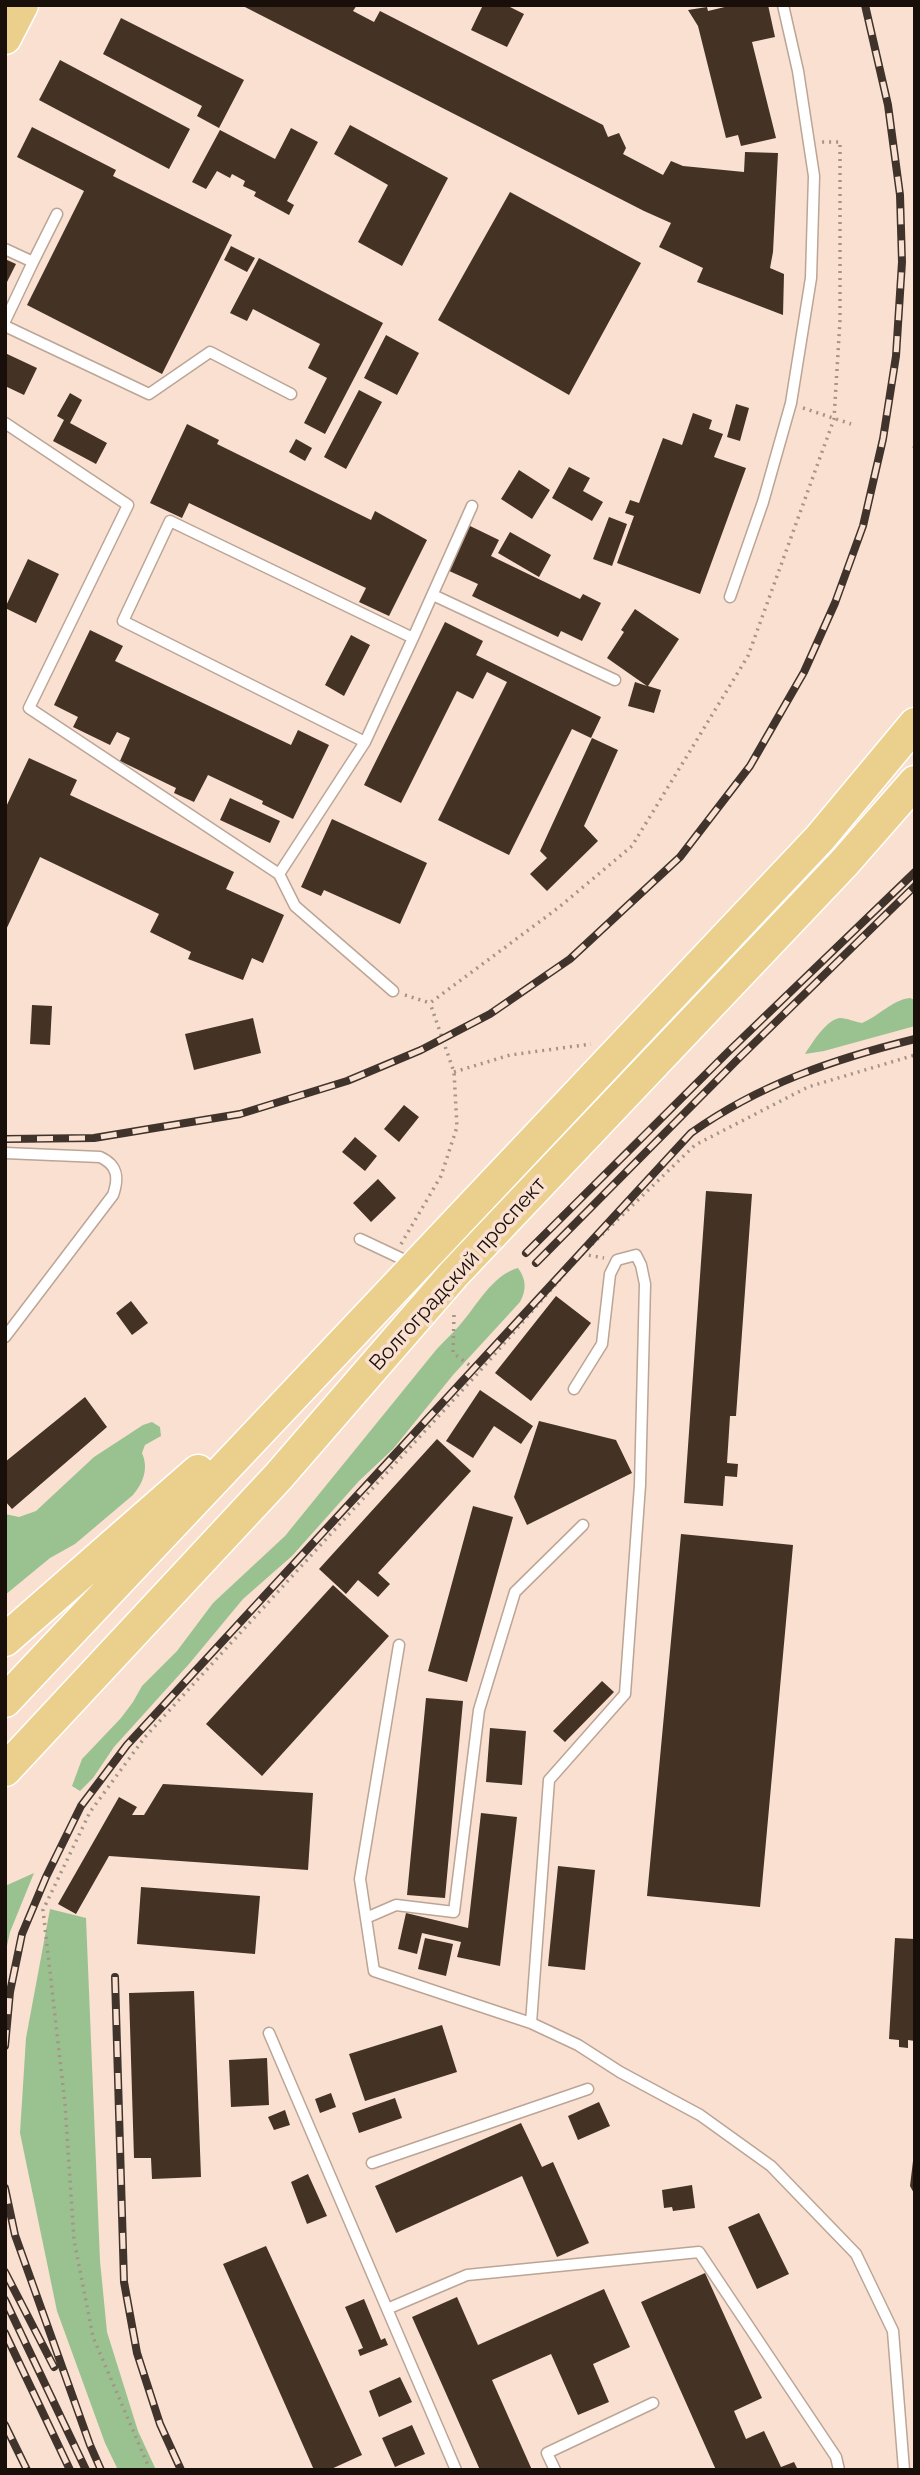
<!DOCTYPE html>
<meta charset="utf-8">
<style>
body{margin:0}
#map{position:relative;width:920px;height:2475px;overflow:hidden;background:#f9e0d0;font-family:Raleway,sans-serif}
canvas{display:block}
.frame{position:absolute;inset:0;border:7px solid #180f0a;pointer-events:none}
</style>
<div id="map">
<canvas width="920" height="2475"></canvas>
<div class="frame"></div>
</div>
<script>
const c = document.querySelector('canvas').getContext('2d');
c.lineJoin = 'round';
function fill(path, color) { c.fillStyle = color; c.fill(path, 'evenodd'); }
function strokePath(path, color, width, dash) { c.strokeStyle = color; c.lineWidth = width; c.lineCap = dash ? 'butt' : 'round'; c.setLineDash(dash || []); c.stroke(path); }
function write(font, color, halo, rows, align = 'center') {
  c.font = font + ' Raleway,sans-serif'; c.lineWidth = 7; c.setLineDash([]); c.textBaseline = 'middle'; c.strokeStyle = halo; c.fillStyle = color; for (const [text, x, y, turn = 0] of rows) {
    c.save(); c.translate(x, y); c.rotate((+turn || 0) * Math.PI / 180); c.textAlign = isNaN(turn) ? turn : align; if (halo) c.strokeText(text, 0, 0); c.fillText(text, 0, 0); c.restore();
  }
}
fill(new Path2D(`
 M910,998l5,2v26l-91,25 -19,3c7,-11 22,-35 35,-36 7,0 15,4 22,5 17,-7 30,-23 48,-25z
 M518,1268c8,11 9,21 2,34l-67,73 -60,74 -34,32 -67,75 -49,43 -54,65 -75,83 -21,31 -13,13 -8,-5 10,-27 39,-41 12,-16 9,-16 35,-35 36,-48 72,-67 151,-186c7,-8 16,-16 23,-24 17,-19 33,-51 59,-58z
 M152,1422l8,5 1,9 -16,9 -3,8c7,16 1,30 -9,42l-58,49 -25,14 -45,37v-81l14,3 17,-6 58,-54 49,-32z
 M34,1873l-24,59 -5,23v-69z
 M50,1909l36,9 14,343 7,71 31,99 18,39h-38l-13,-27 -48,-132 -37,-178 6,-95z`), '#9ac290');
fill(new Path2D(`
 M241,5h116l-4,6 21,11 6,-11 223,114 5,12 11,-4 7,15 -3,6 40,21 8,-14 12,5 61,6 1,-20 33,1 -5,99 -3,16 14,6 -1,41 -86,-33 6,-14 -44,-21 12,-24 -27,-12z
 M483,5h23l18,9 -17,33 -36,-17z
 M733,5h35l7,32 -23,5 24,96 -35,8 -3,-11 -12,3 -28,-112 -10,-16 19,-3 1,4z
 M121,18l123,62 -25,48 -22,-12 5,-10 -99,-52z
 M60,60l130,69 -21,40 -130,-69z
 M350,125l98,53 -46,88 -44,-24 30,-57 -54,-31z
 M32,127l84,43 -3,6 119,59 -70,139 -135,-69 57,-114 -67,-34z
 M291,128l27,14 -31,59 7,4 -5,10 -35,-19 2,-4 -13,-6 2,-5 -13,-7 -2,4 -13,-7 -11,18 -14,-7 28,-52 55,29z
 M510,192l131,71 -72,132 -131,-75z
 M231,246l24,12 -8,14 -23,-12z
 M259,258l124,65 -58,111 -21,-11 23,-45 -19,-10 12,-24 -67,-35 -6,12 -17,-8z
 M5,259l11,5 -11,22z
 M386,335l33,18 -22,42 -33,-17z
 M5,353l32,15 -13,27 -19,-9z
 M359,390l23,12 -36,67 -22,-12z
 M70,393l12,7 -12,23 37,20 -11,21 -43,-23 11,-21 -7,-4z
 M736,404l13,4 -9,33 -13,-4z
 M693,413l19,7 -3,9 14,5 -9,23 32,11 -46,126 -83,-31 17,-47 -9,-3 5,-13 9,3 24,-65 19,7z
 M187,424l32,16 -2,4 154,76 4,-9 52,29 -38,76 -30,-14 7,-14 -177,-85 -7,15 -32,-15z
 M296,439l16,9 -7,13 -16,-9z
 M569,467l21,11 -7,13 20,11 -11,19 -40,-23z
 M519,470l31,20 -18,29 -31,-20z
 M609,517l18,7 -15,42 -19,-7z
 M468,525l31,15 -8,16 89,43 3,-5 18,9 -19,38 -21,-10 -3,6 -86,-41 6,-12 -31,-14z
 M510,532l41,23 -12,22 -41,-24z
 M28,559l31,15 -23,49 -31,-15z
 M635,609l44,30 -31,47 13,4 -7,23 -26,-7 7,-24 12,4 -40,-28 17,-26 -3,-2z
 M445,622l38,19 -7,14 125,62 -10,21 -19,-9 -63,126 -71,-35 69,-138 -20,-10 -14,27 -16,-8 -56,112 -37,-18z
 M90,630l33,16 -8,15 176,84 7,-15 31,15 -36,74 -31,-15 1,-3 -55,-26 -14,27 -20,-9 2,-5 -56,-27 10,-23 -13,-6 -7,13 -37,-18 5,-10 -24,-12z
 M351,635l19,10 -26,51 -19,-11z
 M592,738l26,12 -34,76 14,15 -51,50 -17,-17 17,-16 -7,-7z
 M29,758l48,22 -7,15 164,77 -8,17 58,26 -21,48 -11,-5 -9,22 -55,-21 3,-7 -41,-20 9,-18 -119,-57 -35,75v-123z
 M230,798l50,23 -10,22 -50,-23z
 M332,819l95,44 -27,61 -76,-34 -3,6 -20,-9z
 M32,1005l20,1 -2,39 -20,-1z
 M253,1018l8,35 -67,17 -9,-36z
 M404,1105l15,12 -20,25 -15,-13z
 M355,1137l22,19 -12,15 -23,-19z
 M378,1179l18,19 -25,24 -18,-19z
 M706,1191l46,3 -16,222h-6l-3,47 11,1 -1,13 -12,-1 -2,30 -39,-3z
 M556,1296l35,27 -60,78 -36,-28z
 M131,1301l17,22 -16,12 -16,-22z
 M480,1390l53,36 -12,18 -27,-18 -21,32 -27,-17z
 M85,1397l22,30 -95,82 -7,-8v-39z
 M539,1421l77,19 16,33 -105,52 -13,-28z
 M437,1439l34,32 -93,102 12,11 -12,13 -20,-17 -12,14 -27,-25z
 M473,1506l40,11 -46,165 -39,-11z
 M681,1534l112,11 -33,362 -113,-11z
 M333,1585l56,51 -127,140 -56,-52z
 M602,1681l12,11 -49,50 -12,-11z
 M426,1698l37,3 -18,197 -38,-3z
 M490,1728l36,3 -4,54 -36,-3z
 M163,1784l150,9 -5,77 -199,-14 -33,58 -18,-10 61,-107 18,10 -5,8h12z
 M481,1813l36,4 -17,149 -43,-9 4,-15 -39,-9 -5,21 -19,-5 8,-36 62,15z
 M558,1866l37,4 -10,100 -37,-4z
 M141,1887l119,9 -5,58 -118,-10z
 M425,1938l28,6 -7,32 -28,-7z
 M895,1938l20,1v102l-7,-1v8l-9,-1v-7l-10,-1z
 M194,1991l7,186 -49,2 -1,-21h-17l-5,-165z
 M442,2025l15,47 -92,29 -16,-47z
 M267,2058l2,47 -38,2 -2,-47z
 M331,2093l5,14 -16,6 -5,-14z
 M395,2098l7,20 -43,15 -7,-20z
 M599,2102l11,24 -32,14 -10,-24z
 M285,2110l5,15 -16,5 -6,-13z
 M521,2123l21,44 11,-5 36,81 -32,14 -35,-81 -126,57 -21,-47z
 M913,2161h2v34l-5,-9z
 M308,2174l19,42 -20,8 -16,-42z
 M692,2185l3,23 -22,3 -1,-4 -8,1 -2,-18z
 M759,2213l30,61 -32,15 -29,-62z
 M266,2246l96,209 -33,15h-15l-91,-206z
 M705,2273l57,125 -28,13 12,28 18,-8 17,36 13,-5 4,8h-82l-75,-168z
 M604,2289l26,58 -37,17 16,38 -31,13 -27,-61 -59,26 40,90h-52l-68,-153 45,-20 21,48z
 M364,2299l17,41 4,-2 3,7 -28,11 -2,-6 5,-2 -18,-41z
 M400,2377l12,25 -33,15 -10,-26z
 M412,2425l13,29 -30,13 -13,-29z`), '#443225');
const service = new Path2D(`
 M5,249l28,13 -28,59
 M33,262l24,-48
 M5,326l144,68 61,-42 81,42
 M5,423l123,82 -99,203 250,166 16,32 98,85
 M170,521l243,117 -48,104 -242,-121z
 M433,595l182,85
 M730,597l33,-95 28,-99 20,-125 3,-102 -16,-105 -15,-66
 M413,638l59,-132
 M279,874l86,-132
 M5,1153l95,4c18,8 19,21 13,38l-108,142
 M360,1239l53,25
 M399,1645l-39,234 14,92 157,52 47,22 42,27 80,43 71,51 85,88 37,77 11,139
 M366,1918l30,-13 58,7 25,-202 36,-118 68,-67
 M531,2023l18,-243 76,-86 15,-209 5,-201 -4,-19 -5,-10 -19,5 -7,14 -8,70 -28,45
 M269,2033l187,437
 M372,2163l216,-74
 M387,2309l80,-34 232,-23 137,205 3,13
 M555,2470l-8,-17 106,-50`);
const primary = new Path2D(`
 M5,38l17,-33
 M5,1640l193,-169
 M5,1701l815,-863 95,-114
 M5,1770l273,-293 176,-203 390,-411 71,-81`);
strokePath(service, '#bca596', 13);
strokePath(primary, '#fff', 35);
strokePath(new Path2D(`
 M803,408l48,16
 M913,446l2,1
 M405,995l25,8 128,-95 74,-62 116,-190 86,-237 6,-99v-178h-18
 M454,1072l56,-17 81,-11
 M401,1244l40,-68 16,-49 -3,-55 -24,-69
 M582,1254l22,4
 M454,1315l-1,38 26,19
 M150,2470l-57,-133 -19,-97 -9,-136 -22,-194 47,-98 55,-75 334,-365 103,-118 113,-109 113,-58 107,-32`), '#a69387', 3.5, [2, 5]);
strokePath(service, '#fff', 10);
strokePath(primary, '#ebcf8c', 32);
const rail = new Path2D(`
 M5,1139l89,-1 146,-24 107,-33 74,-31 69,-36 80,-55 110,-102 70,-91 54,-94 31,-69 28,-77 20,-87 13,-83 6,-94 -2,-67 -12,-90 -23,-100
 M526,1253l203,-202 186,-179
 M536,1263l202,-204 177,-173
 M115,1977l9,305 13,71 23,71 21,46
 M5,2046l5,-54 12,-58 24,-57 35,-71 46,-61 564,-612c69,-49 143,-74 224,-94
 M5,2188l10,47 75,210 11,25
 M5,2272l49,95
 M5,2300l81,170
 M5,2333l65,137
 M5,2425l22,45`);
strokePath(rail, '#3f332c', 8);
strokePath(rail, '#f9e0d0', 5, [16]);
write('21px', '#180f0a', '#f9e0d0', [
 ["Волгоградский проспект",458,1274,-48]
]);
</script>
